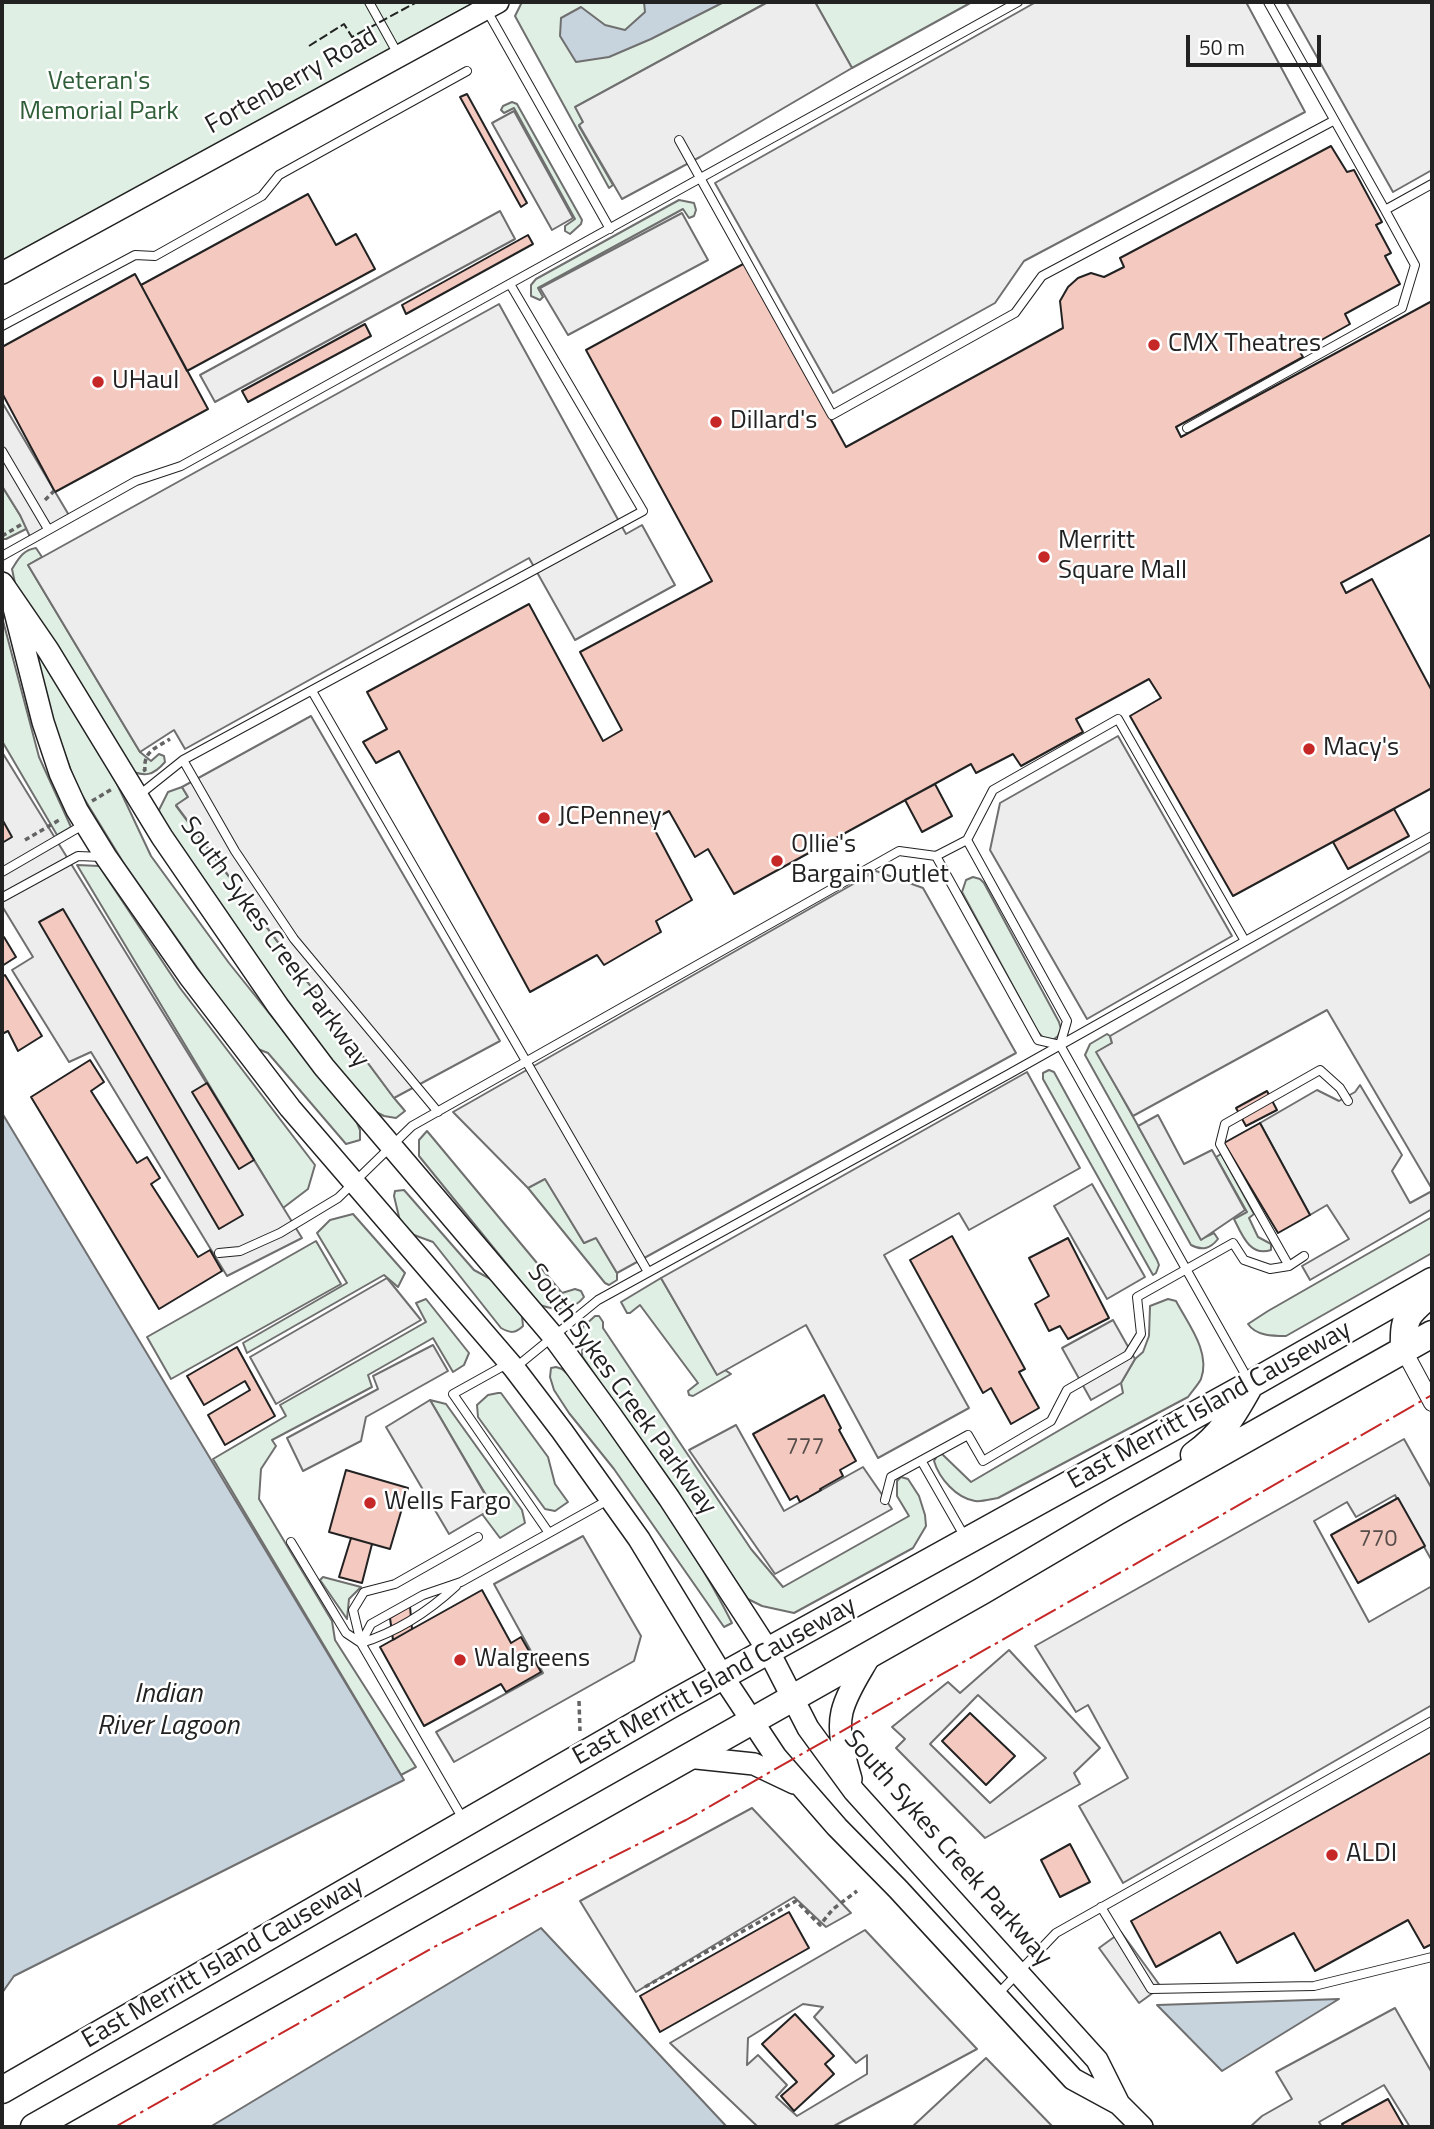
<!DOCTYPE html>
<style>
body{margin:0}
#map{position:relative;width:1434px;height:2129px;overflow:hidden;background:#fff;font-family:"Titillium Web",sans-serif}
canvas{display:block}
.frame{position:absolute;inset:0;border:4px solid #222;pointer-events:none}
.scale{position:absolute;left:1186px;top:35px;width:135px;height:32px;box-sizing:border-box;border:4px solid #222;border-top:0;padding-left:9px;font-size:21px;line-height:24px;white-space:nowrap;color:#222;-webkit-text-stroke:5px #fff;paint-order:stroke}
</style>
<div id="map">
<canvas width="1434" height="2129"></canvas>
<div class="frame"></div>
<div class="scale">50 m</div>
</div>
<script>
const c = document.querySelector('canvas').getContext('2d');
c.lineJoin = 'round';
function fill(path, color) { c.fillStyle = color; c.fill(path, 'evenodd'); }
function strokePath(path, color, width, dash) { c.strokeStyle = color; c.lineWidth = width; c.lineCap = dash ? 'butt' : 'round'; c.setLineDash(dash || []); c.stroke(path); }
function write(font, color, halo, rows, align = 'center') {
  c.font = font + ' "Titillium Web",sans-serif'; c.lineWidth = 5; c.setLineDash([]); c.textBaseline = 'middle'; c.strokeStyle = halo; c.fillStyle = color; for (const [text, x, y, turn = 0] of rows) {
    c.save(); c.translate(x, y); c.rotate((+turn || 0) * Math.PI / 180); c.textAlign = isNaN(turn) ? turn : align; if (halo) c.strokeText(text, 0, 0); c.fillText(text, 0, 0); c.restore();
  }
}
const green = new Path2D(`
 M2,2h474l-474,261z
 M522,2h246l-192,105 7,15 -4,4 34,59 -4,3 -94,-172z
 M815,2h157l-120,66z
 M512,102l5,2 65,116 -1,4 -11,10 -5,-3v-5l10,-7 -61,-111 -10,5 -3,-3 2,-4z
 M679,200l15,3 2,7 -2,6 -5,2 -6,-9 -145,79 5,9 -3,3 -9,-4v-11l5,-6z
 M2,486l26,42 -22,11h-4z
 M36,548l6,9 -14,8 112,187 11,9 8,-7 5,2 1,6c-12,14 -20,15 -37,8l-112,-182 -4,-19c7,-11 11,-19 24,-21z
 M2,617l37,140 32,70 -14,8 -55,-94z
 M34,643l75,124 42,89 78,107 128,160 3,7v10l-14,4 -78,-91 -15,-6 -130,-185 -46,-75 -26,-71z
 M182,787l6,10 -12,9 218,292 11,13 -9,7 -12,-2 -8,-4 -52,-59 -35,-45 -128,-190 -2,-8 9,-18z
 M77,865l22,1 81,122 135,177 -7,24 -25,19z
 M973,877l7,2 4,4 75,139 2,7 -3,7 -5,4h-8l-7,-8 -76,-140 4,-12z
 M1107,1034l3,2 2,7 -15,9 104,187 13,-6 4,6c-8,10 -16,12 -27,6l-106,-190 5,-11z
 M1049,1070l5,2 103,188 2,5 -3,8 -3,2 -110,-196v-6z
 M427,1131l135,162 13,-4 6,2 3,6c-12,15 -27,14 -44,8l-121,-149v-16z
 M1221,1154l33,60 -5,4 9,19 13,7v6c-21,7 -29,-15 -37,-31l13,-7 -31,-55z
 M545,1178l39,65 12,-6 21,36v7l-8,5 -4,-2 -77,-95z
 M404,1190l70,80 22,12 26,34 1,10c-8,8 -13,7 -22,2l-68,-86 -19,-7 -14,-14 -6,-25 1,-5z
 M353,1214l52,59 -7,14 -14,-12 -137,78 -4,-10 104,-60 -30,-50 13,-13z
 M1432,1217v36l-146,83c-13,0 -30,0 -38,-12l20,-13z
 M316,1241l25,43 -170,95 -24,-42z
 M661,1278l56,96 8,-4 6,4 -38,22 -4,-1 -1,-4 10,-8 -58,-78 -10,8h-3l-6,-11z
 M426,1299l43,54 -5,12 -11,7 -20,-34 -65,37 4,12 -100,53 4,6 -15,23 -2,30 73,122 3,19 81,127 -15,8 -188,-316 73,-43 -6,-11 146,-83 -10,-19z
 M1168,1299l8,2c12,23 35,51 25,78 -3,6 -9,12 -13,18l-190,101c-7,1 -16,4 -23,3 -19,-3 -36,-23 -41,-40l3,-5 5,-2 29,28 152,-89 -2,-10 14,-24 8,-7 6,-16 1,-30z
 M595,1316h4l4,6v6l148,221 32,38 126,-71 -12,-20v-15l4,-4 7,2 11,17 6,19 1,11 -13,22 -119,65 -32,-7 -14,-7 -166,-243 1,-29z
 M556,1367l6,2 11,10c56,79 115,157 159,244l-8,4 -110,-158 -45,-56 -15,-23 -4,-13 1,-9z
 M498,1393h3l47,64 7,27 13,18 -13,9 -10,-2 -67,-92 -1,-12 11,-10z
 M430,1400l16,4 76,106 3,13 -25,15 -18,-24 11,-7z
 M323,1577l38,10 -12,12 -2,20 -27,-39z`);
fill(green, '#e0efe3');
strokePath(green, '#6f6f6f', 2);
const parking = new Path2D(`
 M768,2h47l37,66 -152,89 -78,42 -43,-74 4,-3 -8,-15z
 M1036,2h210l59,110 -281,149 -29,42 -162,90 -118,-210z
 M1286,2h146v168l-39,22z
 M514,111l59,107 -21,12 -60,-107z
 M500,211l15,28 -300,163 -15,-27z
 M682,213l26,47 -140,75 -28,-47z
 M499,304l127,230 16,-9 33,60 -100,55 -46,-82 -344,191 -11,-19 -34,22 -112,-187z
 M2,402l68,115 -39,22 -11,-24 -18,-29z
 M311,716l189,325 -106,57 -218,-293 12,-8 -6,-10z
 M1118,736l114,200 -145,83 -97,-169 10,-47z
 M2,752l300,486 -75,38 -136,-224 -22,10 -57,-92 21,-13 -31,-51z
 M1432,850v339l-105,-179 -194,106 -37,-64 16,-9 -2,-7z
 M876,871l47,17 93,165 -399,220 -21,-35 -12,5 -39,-64 -17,9 -75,-76z
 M1027,1072l53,96 -111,62 -10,-17 -75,42 85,153 -91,50 -72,-133 -89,50 -56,-97z
 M1360,1085l42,70 -10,16 18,32 22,-12v18l-122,71 -8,-14 47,-27 -22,-34 -17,10 -50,-92 57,-33 22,11 16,-9z
 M1158,1115l26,49 28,-14 33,60 -44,30 -63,-114z
 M1092,1184l53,93 -38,22 -53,-93z
 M387,1278l34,42 -145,84 -26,-47z
 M1113,1320l22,39 -14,24 -30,17 -29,-52z
 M433,1345l15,26 -82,46 -5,24 -58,30 -16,-33 91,-49 -5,-13z
 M430,1400l63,108 -44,26 -63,-107z
 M736,1425l48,86 79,-44 29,42 -117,65 -86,-124z
 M1404,1439l28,50v72l-37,-66 -39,22 -9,-15 -33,19 55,101 63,-36v119l-309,178 -44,-77 49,-28 -40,-73 -12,7 -41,-66z
 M583,1536l58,100 -7,25 -180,101 -18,-30 107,-59 -49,-89z
 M1009,1650l91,98 -26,25 6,11 -95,54 -89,-90 9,-9 -13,-12 56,-45 12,11zM978,1695l68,63 -56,45 -60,-59z
 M752,1808l99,105 -25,14 -32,-30 -158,95 -56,-91z
 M865,1930l112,119 -145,78h-74l-88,-84zM803,2004l20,3 -9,10 42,46 11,-8v19l-70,42 -21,-19 11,-12 -29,-30 -11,10 1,-27z
 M1121,1932l40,55 -22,16 -40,-55z
 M1395,2008l37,65v54h-22l-26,-42 -65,37 3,5h-72l12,-11 30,-17 -16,-27z
 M986,2058l67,69h-141z`);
fill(parking, '#ededed');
strokePath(parking, '#6f6f6f', 2);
const water = new Path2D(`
 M644,2h80l-73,37 -42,18 -33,5 -16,-26 1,-18 20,-11 24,18 20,5 20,-18z
 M2,1113l402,667 -390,196 -12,17z
 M541,1928l186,199h-517z
 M1339,1999l-117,72 -65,-66z`);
fill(water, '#c7d3dd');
strokePath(water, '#6f6f6f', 2);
const building = new Path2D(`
 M467,94l60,109 -6,4 -61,-110z
 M1331,146l16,26 7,-2 28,52 -6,3 15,28 -6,3 15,28 -55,30 5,10 -50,28 3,5 -127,70 5,10 251,-136v233l-91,49 5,10 26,-14 60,112v97l-199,108 -103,-180 31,-18 -12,-19 -73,40 7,13 -62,34 -8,-12 -37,19 -5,-9 -237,130 -26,-45 -13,8 -26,-46 -19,10 42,79 -36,21 5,11 -57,33 -7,-10 -67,37 -131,-241 -23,12 -13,-21 24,-13 -20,-37 162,-88 74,137 19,-11 -42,-78 132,-71 -126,-231 159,-87 101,184 217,-119 -3,-27 8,-14 10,-9 13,-5 13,4 20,-10 -4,-9z
 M308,194l28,51 20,-11 19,35 -188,102 -46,-86z
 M528,235l5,9 -127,70 -4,-9z
 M135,274l73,135 -153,83 -53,-99v-46z
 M365,324l6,12 -123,66 -6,-11z
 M935,784l17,32 -30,16 -17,-32z
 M1394,809l15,27 -61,33 -15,-27z
 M2,819l10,18 -10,6z
 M63,909l180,306 -24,14 -180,-307z
 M2,937h2l12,20 -14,9z
 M5,975l37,61 -24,15 -10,-20 -6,3v-57z
 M90,1060l14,22 -13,9 46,72 10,-6 13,21 -9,6 47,73 12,-7 12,21 -63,38 -128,-212z
 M207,1083l47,77 -15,9 -47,-77z
 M1267,1091l10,19 -31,16 -10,-18z
 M1260,1123l50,92 -32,18 -54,-90z
 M952,1236l73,133 -6,3 20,36 -28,16 -20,-36 -8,5 -73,-133z
 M1068,1238l41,80 -41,21 -8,-13 -11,5 -14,-27 14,-8 -20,-38z
 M237,1347l38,69 -50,29 -17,-30 42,-25 -5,-9 -41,24 -17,-29z
 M824,1395l17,33 -2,2 17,31 -16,9 3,6 -23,13 1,1 -21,12 -3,-6 -7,4 -37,-66z
 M346,1470l62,18 -18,61 -61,-17z
 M1398,1498l27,48 -67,37 -27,-48z
 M351,1538l21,6 -10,39 -23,-6z
 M482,1590l29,53 10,-6 20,35 -35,20 -5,-8 -77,42 -44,-79z
 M410,1606l2,23 -19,11 -3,-22z
 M970,1713l45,43 -29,29 -44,-44z
 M1432,1752v192l-8,4 -16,-28 -93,51 -21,-38 -57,30 -17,-31 -64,35 -25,-46z
 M1070,1844l20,38 -30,15 -19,-37z
 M789,1912l20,36 -149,84 -20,-36z
 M795,2014l39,42 -9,8 9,10 -40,37 -13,-15 16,-14 -35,-38z
 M1388,2099l16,28h-60l-2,-3z`);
fill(building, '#f3c9c0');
strokePath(building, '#222', 2);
const service = new Path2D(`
 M369,2l30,54
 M1268,2l117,208 47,-26
 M486,9l124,220
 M679,140l153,275 183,-102 27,-37 291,-155
 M2,326l133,-71 20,1 107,-60 17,-21 188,-104
 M1187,428l215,-120 13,-43 -30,-55
 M2,451l46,78
 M2,556l134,-75 45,-15 837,-464
 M312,691l336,581
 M183,760l52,91 59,88 144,173
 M138,796l45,-36 460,-249 -133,-227
 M967,840l100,181 -7,24 189,336
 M936,856l102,184 22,5
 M2,872l81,-47
 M3,897l75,-41 24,1
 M219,1253l21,-2 40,-18 58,-35 74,-72 487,-275 37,5 31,-16 26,-50 125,-71 127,222
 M1289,1266l-69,-122 5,-20 95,-54 20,18 8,13
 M507,1364l-54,30 96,139
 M516,1367l82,-67 411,-226 423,-238
 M922,1462l44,77
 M885,1500l6,-23 77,-42 15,26 68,-40 16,-31 61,-35 13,-21 -4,-37 96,-54 11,17 26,9 19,-3 15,-10
 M291,1542l55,91 15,10c36,-11 68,-32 95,-57
 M361,1643l10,-19 52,-29 38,-13 149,-83
 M463,1819l-102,-176 -8,-33 11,-18 31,-8 83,-47
 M1101,1907l50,82 163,-3 118,-29
 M997,1995l59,-62 376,-212`);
const minor = new Path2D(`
 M1404,1351l28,52`);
const tertiary = new Path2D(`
 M2,273l496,-271
 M2,583l46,67 114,187 116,169 46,61 229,269 57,78 59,84 80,123 20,31 39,76 46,63 243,269 22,44
 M12,600l31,122 17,51 17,37 29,47 83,119 101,132 224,260 48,63 77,108 84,138 53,80 61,70 61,62 175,190 46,25 23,23
 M687,1757l67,7 40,19
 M851,1779c-6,-21 -14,-45 -9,-67 5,-21 20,-41 30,-60`);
const primary = new Path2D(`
 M1404,1351c-1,-35 2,-36 28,-58
 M1194,1455c27,-19 40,-41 56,-70
 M2,2090l668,-385 581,-321 181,-103
 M34,2127l948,-536 134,-79 316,-178`);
strokePath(service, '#222', 10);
strokePath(minor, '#222', 18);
strokePath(tertiary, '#222', 24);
strokePath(primary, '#222', 29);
strokePath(new Path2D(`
 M45,500l9,-9
 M2,536l22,-13
 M143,771l2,-1c-2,-19 11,-22 25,-31
 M92,801l20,-12
 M25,840l36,-21
 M579,1701l1,30
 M645,1987l151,-86 24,24 13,-16 24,-18`), '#646464', 3.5, [5, 3.5]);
strokePath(service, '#fff', 8);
strokePath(minor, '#fff', 16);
strokePath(tertiary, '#fff', 21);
strokePath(primary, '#fff', 26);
strokePath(new Path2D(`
 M309,46l35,-22 8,13 65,-35`), '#222', 2, [9, 3.5]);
strokePath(new Path2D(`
 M115,2127l321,-181 250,-126 746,-425`), '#c62828', 2, [24, 5, 3.5, 5]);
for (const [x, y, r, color] of [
 [1154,345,7,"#c62828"],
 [98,382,7,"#c62828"],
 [716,422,7,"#c62828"],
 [1044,557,7,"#c62828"],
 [1309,749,7,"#c62828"],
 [544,818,7,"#c62828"],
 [777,861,7,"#c62828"],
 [370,1503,7,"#c62828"],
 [460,1660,7,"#c62828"],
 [1332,1855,7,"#c62828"]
]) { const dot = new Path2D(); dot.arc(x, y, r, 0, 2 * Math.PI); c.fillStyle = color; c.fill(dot); strokePath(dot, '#fff', 2.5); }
write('23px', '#564c4a', null, [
 ["777",805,1448],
 ["770",1378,1540]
]);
write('26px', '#222', '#fff', [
 ["Fortenberry Road",292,82,-29],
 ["South Sykes Creek Parkway",274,943,54],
 ["South Sykes Creek Parkway",621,1390,54],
 ["East Merritt Island Causeway",1210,1406,-29],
 ["East Merritt Island Causeway",715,1682,-29],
 ["South Sykes Creek Parkway",947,1849,49],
 ["East Merritt Island Causeway",223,1963,-30]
]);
write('26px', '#2f5e38', '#fff', [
 ["Veteran's",99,83],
 ["Memorial Park",99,113]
]);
write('26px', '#222', '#fff', [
 ["CMX Theatres",1168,345],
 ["UHaul",112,382],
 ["Dillard's",730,422],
 ["Merritt",1058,542],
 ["Square Mall",1058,572],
 ["Macy's",1323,749],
 ["JCPenney",558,818],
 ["Ollie's",791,846],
 ["Bargain Outlet",791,876],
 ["Wells Fargo",384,1503],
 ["Walgreens",474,1660],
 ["ALDI",1346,1855]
], 'left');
write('italic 28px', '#222', '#fff', [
 ["Indian",168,1695],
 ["River Lagoon",168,1727]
]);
</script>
